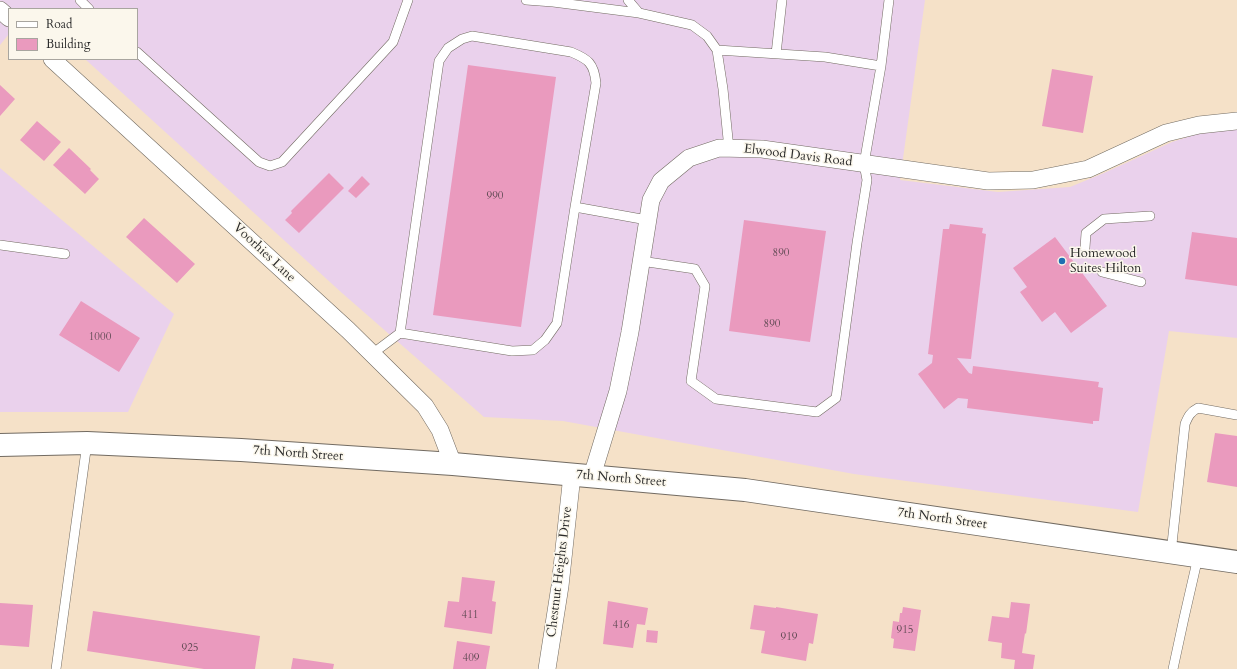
<!DOCTYPE html>
<style>
body{margin:0}
#map{position:relative;width:1237px;height:669px;overflow:hidden;background:#f5e1c8;font-family:Cardo,serif}
canvas{display:block}
.legend{position:absolute;left:8px;top:8px;width:130px;height:52px;box-sizing:border-box;background:#fbf7ec;border:1px solid #a8a59f;margin:0;padding:5px 7px;list-style:none;font-size:12px;color:#2b2b2b}
.legend li{display:flex;align-items:center;gap:8px;height:20px}
.legend b{width:20px;border:1px solid #a8a59f}
</style>
<div id="map">
<canvas width="1237" height="669"></canvas>
<ul class="legend">
<li><b style="height:5px;background:#fff"></b>Road</li>
<li><b style="height:11px;background:#ea9abe"></b>Building</li>
</ul>
</div>
<script>
const c = document.querySelector('canvas').getContext('2d');
c.lineJoin = 'round';
function fill(path, color) { c.fillStyle = color; c.fill(path, 'evenodd'); }
function strokePath(path, color, width, dash) { c.strokeStyle = color; c.lineWidth = width; c.lineCap = dash ? 'butt' : 'round'; c.setLineDash(dash || []); c.stroke(path); }
function write(font, color, halo, rows, align = 'center') {
  c.font = font + ' Cardo,serif'; c.lineWidth = 3; c.setLineDash([]); c.textBaseline = 'middle'; c.strokeStyle = halo; c.fillStyle = color; for (const [text, x, y, turn = 0] of rows) {
    c.save(); c.translate(x, y); c.rotate((+turn || 0) * Math.PI / 180); c.textAlign = isNaN(turn) ? turn : align; if (halo) c.strokeText(text, 0, 0); c.fillText(text, 0, 0); c.restore();
  }
}
fill(new Path2D(`
 M0,0h925l-25,180 98,12 72,-5 34,-14 68,-31 25,-8 40,-5v209l-68,-7 -31,181 -284,-38 -291,-53 -79,-4 -142,-124 -257,-234h52v-50h-128v25l-9,11z
 M0,168l174,146 -46,98h-128z`), '#ead1ec');
fill(new Path2D(`
 M468,65l88,12 -35,250 -88,-12z
 M1052,69l41,7 -10,57 -41,-7z
 M0,85l15,14 -15,17z
 M37,121l24,21 -17,19 -24,-21z
 M69,148l22,21 -1,1 9,9 -14,15 -32,-29z
 M329,173l15,15 -45,45 -14,-13 7,-7 -1,-2z
 M362,176l8,8 -14,14 -8,-7z
 M144,218l51,46 -18,19 -51,-46z
 M744,220l82,11 -16,111 -81,-11z
 M950,224l33,4 -1,5 4,1 -15,125 -14,-1 12,15 3,1 1,-8 126,16 -1,5 5,1 -4,33h-6v3l-126,-16 1,-9 -10,-1 -14,11 -26,-35 14,-11 1,-8 -5,-1 15,-125h6z
 M1192,232l45,6v48l-52,-7z
 M1055,237l52,69 -36,27 -16,-21 -13,10 -22,-30 7,-5 -14,-19z
 M81,301l59,37 -21,34 -60,-37z
 M1215,433l22,3v51l-30,-5z
 M462,577l33,4 -3,20 4,1 -4,32 -48,-7 4,-26 11,1z
 M608,601l40,7 -3,17 -8,-1 -4,24 -30,-4z
 M1011,602l19,2 -4,30 -1,-1 -3,20 13,2 -2,14h-19l1,-9 -14,-2 1,-15 -14,-2 4,-25 17,2z
 M0,603l33,2 -4,42 -29,-2z
 M754,605l22,3v-1l42,7 -5,30 -4,-1 -3,18 -45,-8 4,-22 -15,-2z
 M903,607l18,3 -6,41 -22,-3 1,-9 -3,-1 2,-17 6,1 1,-9h2z
 M93,611l167,25 -5,33h-51l-117,-18z
 M647,630l11,1 -1,12 -11,-1z
 M457,641l33,5 -4,23h-33z
 M293,658l41,6 -1,5h-42z`), '#ea9abe');
const lane = new Path2D(`
 M80,0l9,9
 M526,0l27,2 86,11 53,12 15,11 10,14 6,39 6,60
 M628,0l11,13
 M137,52l122,110 11,4 12,-4 111,-120 15,-42
 M776,54l6,-54
 M881,66l8,-66
 M0,245l65,9
 M1085,248l1,-15 18,-14 46,-3
 M641,261l54,8 10,17 -14,95 25,18 101,13 19,-14 21,-155 10,-63 -3,-16 17,-98 -56,-9 -108,-7
 M1102,272l39,10
 M400,333l39,-272 9,-13 14,-9 10,-3 99,16c17,7 23,11 25,31l-21,124
 M372,354l28,-21 112,18 21,-1 12,-10 12,-17 18,-116 72,13
 M1171,553l14,-129c3,-7 5,-12 13,-16l39,7
 M56,669l31,-226
 M1173,669l11,-51 14,-61`);
const street = new Path2D(`
 M0,10l9,8
 M52,59l296,271 77,76 15,24 13,34
 M592,476l26,-85 12,-59 21,-132 10,-19 28,-23 30,-10 43,1 226,32 45,-1 55,-11 78,-36 33,-8 38,-4
 M547,669l13,-83 12,-111`);
const secondary = new Path2D(`
 M0,445l87,-2 154,7 212,14 292,26 492,72`);
strokePath(lane, '#726b62', 10);
strokePath(street, '#726b62', 18);
strokePath(secondary, '#726b62', 24);
strokePath(lane, '#fff', 9);
strokePath(street, '#fff', 17);
strokePath(secondary, '#fff', 22);
for (const [x, y, r, color] of [
 [1062,261,4,"#1f6fb2"]
]) { const dot = new Path2D(); dot.arc(x, y, r, 0, 2 * Math.PI); c.fillStyle = color; c.fill(dot); strokePath(dot, '#fbf7ec', 1.5); }
write('11px', '#5b4750', null, [
 ["990",495,196],
 ["890",781,253],
 ["890",772,324],
 ["1000",100,337],
 ["411",470,615],
 ["416",621,625],
 ["915",905,630],
 ["919",789,637],
 ["925",190,648],
 ["409",471,658]
]);
write('13px', '#2b2b2b', '#fbf7ec', [
 ["Elwood Davis Road",798,156,7],
 ["Voorhies Lane",264,253,43],
 ["7th North Street",298,454,4],
 ["7th North Street",621,479,5],
 ["7th North Street",942,519,8],
 ["Chestnut Heights Drive",560,572,-83]
]);
write('13px', '#2b2b2b', '#fbf7ec', [
 ["Homewood",1070,254],
 ["Suites Hilton",1070,269]
], 'left');
</script>
